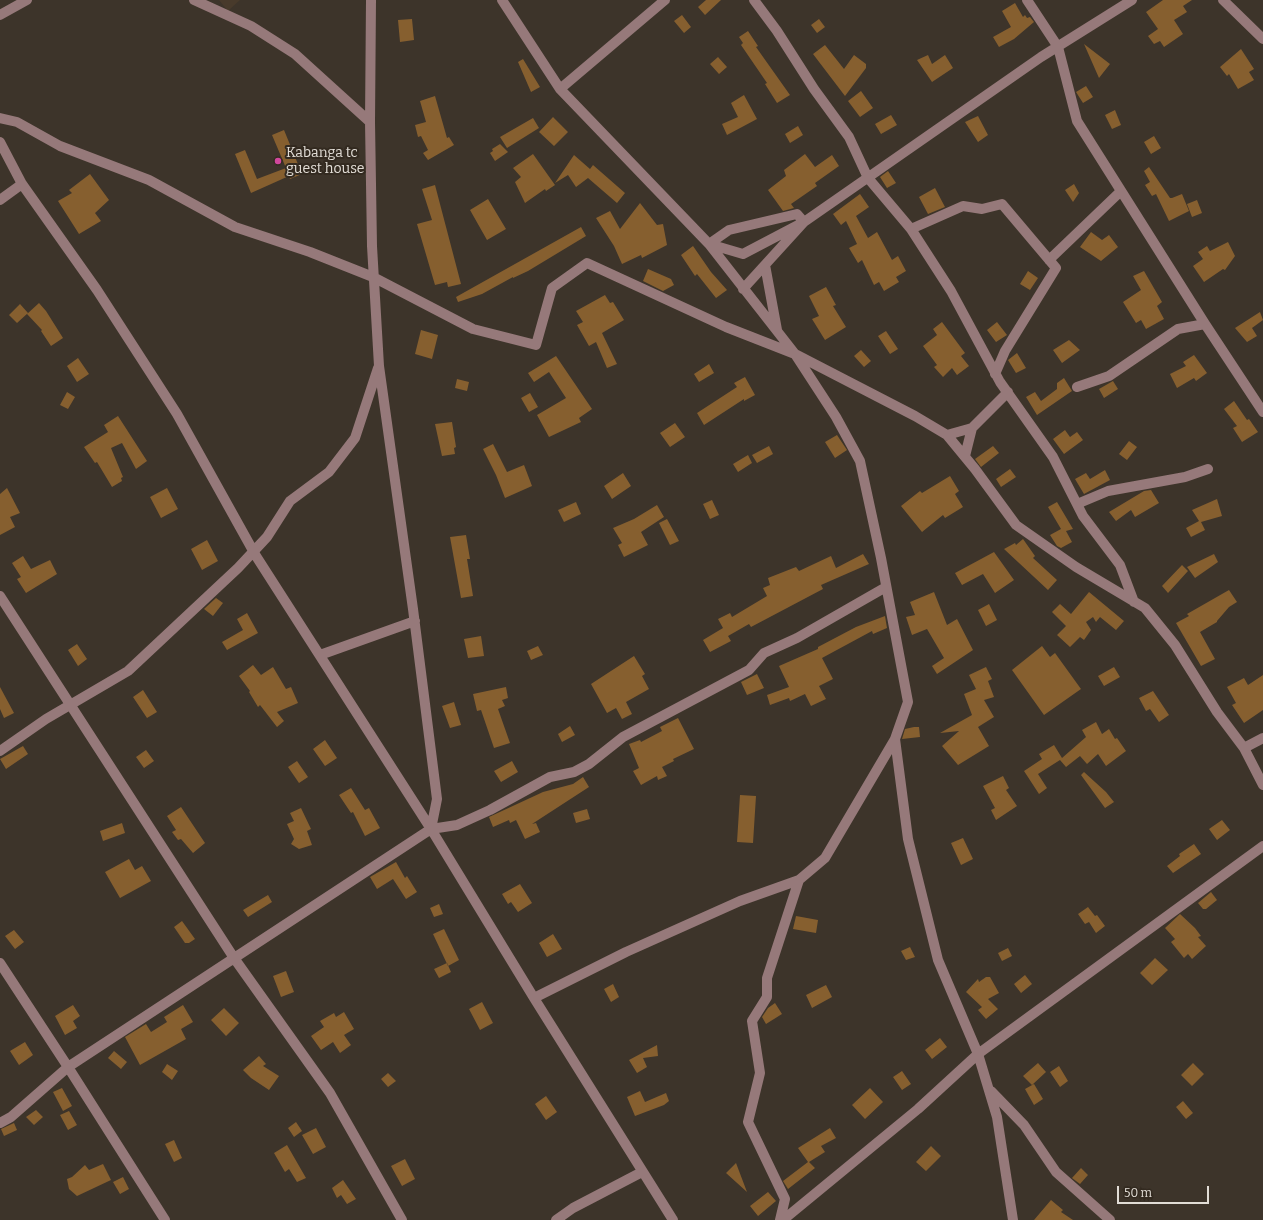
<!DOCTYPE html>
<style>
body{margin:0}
#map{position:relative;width:1263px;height:1220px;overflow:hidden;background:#3d342a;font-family:Bitter,serif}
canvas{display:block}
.scale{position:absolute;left:1117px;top:1186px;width:92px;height:18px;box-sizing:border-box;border:2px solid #e2ddd6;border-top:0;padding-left:5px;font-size:12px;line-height:14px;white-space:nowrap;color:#e2ddd6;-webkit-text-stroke:3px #332a20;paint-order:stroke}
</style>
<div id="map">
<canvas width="1263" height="1220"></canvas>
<div class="scale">50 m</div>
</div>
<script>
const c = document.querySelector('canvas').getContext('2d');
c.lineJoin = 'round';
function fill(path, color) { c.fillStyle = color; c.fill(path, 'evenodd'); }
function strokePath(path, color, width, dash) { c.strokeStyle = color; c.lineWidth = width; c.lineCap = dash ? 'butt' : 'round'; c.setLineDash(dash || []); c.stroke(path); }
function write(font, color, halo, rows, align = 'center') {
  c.font = font + ' Bitter,serif'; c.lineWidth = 4; c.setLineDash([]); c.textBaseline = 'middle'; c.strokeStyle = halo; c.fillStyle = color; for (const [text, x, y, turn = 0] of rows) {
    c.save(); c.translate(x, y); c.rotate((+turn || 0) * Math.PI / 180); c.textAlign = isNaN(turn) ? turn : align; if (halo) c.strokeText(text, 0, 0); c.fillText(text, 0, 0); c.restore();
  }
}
fill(new Path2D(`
 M219,0h21l-12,11z`), '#483a2b');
fill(new Path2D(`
 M706,0h15l-16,15 -7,-8z
 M1163,0h29l-9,6 4,6 -13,8 9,14 -19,13 -4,-6 -6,3 -6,-8 10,-7 -12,-17z
 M1015,3l8,14 2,-2 2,3 3,-1 4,5 -20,17 -15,8 -6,-10 18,-10 -9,-16z
 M682,15l9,12 -7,6 -10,-12z
 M412,19l2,21 -14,2 -2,-22z
 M819,19l6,8 -8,6 -6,-8z
 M748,31l10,15 -2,1 34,48 -13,8 -12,-19 2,-1 -26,-38 2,-2 -4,-6z
 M1084,44l26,20 -11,14z
 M825,45l19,24 10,-14 12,9v4l-21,28 -32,-42z
 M1241,49l13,20 -5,3 5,8 -16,9 -9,-15 -2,2 -7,-9z
 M928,55l4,9 13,-9 8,13 -21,14 -15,-22z
 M718,57l9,10 -8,7 -9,-10z
 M523,59l17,28 -9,5 -13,-30z
 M1086,86l7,11 -10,6 -7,-11z
 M861,91l12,17 -13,9 -12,-16z
 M744,95l13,24 -30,16 -5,-11 16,-7 -7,-14z
 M435,96l12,42 2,-1 5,8 -26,15 -5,-7 5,-3 -7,-14 -3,1 -3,-12 11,-3 -6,-21z
 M1115,110l6,15 -9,4 -7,-14z
 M891,115l6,10 -16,9 -6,-10z
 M978,116l10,19 -10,7 -13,-20z
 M553,117l15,15 -14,14 -15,-14z
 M533,118l6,10 -32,20 -7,-11z
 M798,126l5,9 -13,8 -5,-9z
 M284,130l18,44 -12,5 -1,-3 -38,17 -16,-39 10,-4 12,29 29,-11 -14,-33z
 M1154,136l7,12 -10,6 -7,-12z
 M500,144l8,8 -13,9 -5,-8 3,-2 -1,-2z
 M533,154l22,31 -9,6 -1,-2 -20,14 -10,-21 6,-5 -8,-9z
 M805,154l10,13 17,-12 7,11 -24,17 2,3 -26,18 3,4 -11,3 -15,-21 18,-14 -2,-6z
 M574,155l16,14 3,-4 32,28 -8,10 -29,-25 -12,9 -8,-12 -13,8z
 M1149,167l21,31h2l10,-4 7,17 -20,10 -13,-27 -4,2 -7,-11 5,-3 -6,-11z
 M888,171l8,12 -9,5 -7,-11z
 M90,174l19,26 -14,13 6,8 -22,13 -21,-33 14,-8 -3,-3z
 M1074,184l5,9 -6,9 -8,-12z
 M435,185l26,99 -13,3 -1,-5 -12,3 -18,-61 15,-4 -10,-31z
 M935,188l10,19 -17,7 -9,-17z
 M860,194l9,13 -13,9 12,22 9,-6 15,28 6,-4 8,15 -10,6 3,5 -15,9 -5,-9 -5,3 -12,-25 -4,3 -9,-15 8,-4 -11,-23 -5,4 -8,-11z
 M488,199l18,30 -19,11 -17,-30z
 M1197,200l5,13 -10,4 -5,-13z
 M640,203l17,22 6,-1 4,21 -25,13 -1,-3 -19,9 -8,-18 -18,-28 14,-7 10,18z
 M581,227l5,9 -58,35 -15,7v-1l-31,17 -24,8 -2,-5z
 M1091,232l11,8 7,-5 9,12 -17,14 -21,-14z
 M1228,242l7,14 -10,14 -2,-1 -19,13 -11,-16 10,-7 -5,-7 9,-6 3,5z
 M693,246l18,26 16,18 -11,8 -19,-24 -2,2 -14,-21z
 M648,269l23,10 3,6 -11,6 -20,-10z
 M1028,271l10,7 -8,12 -10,-6z
 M1144,271l18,31 -5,4 7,13 -18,10 -5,-9 -5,3 -13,-21 18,-12 -8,-14z
 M826,287l10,18 -3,1 13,21 -21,13 -13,-21 7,-3 -10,-20z
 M605,295l5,8 3,-1 11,18 -22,13 15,31 -10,4 -11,-26 -7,4 -12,-21 6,-3 -7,-11z
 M39,303l7,8 17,27 -12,8 -10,-15 1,-1 -15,-16z
 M20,304l8,9 -11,10 -8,-8z
 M1260,312l3,8 -11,8 5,8 -10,6 -12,-14z
 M942,322l23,31 -4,3 8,10 -12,9 -5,-7 -9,9 -9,-10 3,-2 -14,-19 14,-11 -4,-6z
 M997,322l10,13 -11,7 -9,-12z
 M421,330l17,5 -6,24 -17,-5z
 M886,331l12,18 -8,5 -12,-18z
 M1069,340l11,10 -18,13 -9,-13z
 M861,350l10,11 -7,6 -10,-11z
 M1017,353l9,15 -10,5 -8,-13z
 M1194,355l13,18 -11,8 -2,-3 -17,10 -7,-14 16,-8 -3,-4z
 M556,356l36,53 -13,9 2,4 -32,15 -12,-22 29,-17 -17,-26 -15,10 -6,-9z
 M78,358l11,16 -12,8 -10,-16z
 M709,364l5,9 -15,9 -5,-8z
 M745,377l10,18 -11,6v-2l-40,26 -7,-12 40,-26 -3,-4z
 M1064,378l8,13 -35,24 -11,-18 9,-5 6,9 16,-12v-6z
 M457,379l12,3 -2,9 -12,-3z
 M1113,381l5,8 -14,9 -5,-9z
 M67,392l8,5 -7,12 -8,-4z
 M530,393l8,14 -9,5 -8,-14z
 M1234,401l13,19 2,-1 9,13 -16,10 -9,-14 4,-2 -13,-17z
 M118,416l29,45 -11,8 -14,-26 -11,5 12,29 -2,1 1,3 -10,6 -15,-25 -2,1 -11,-16 24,-15 -4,-7z
 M452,422l4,25 -2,1 1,6 -13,2 -7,-32z
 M675,423l10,14 -15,10 -10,-14z
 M1065,430l5,7 7,-5 6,8 -19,14 -11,-15z
 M837,435l10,15 -12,8 -10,-16z
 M1129,441l8,6 -10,13 -8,-6z
 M493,444l14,28 17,-7 8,21 -27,12 -9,-23 -13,-26z
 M769,446l4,8 -16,9 -5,-8z
 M993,446l6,7 -18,14 -6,-8z
 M748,455l4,8 -14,9 -5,-8z
 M1010,469l6,8 -15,10 -5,-8z
 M1105,470l5,10 -26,14 -9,-15 11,-6 4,6z
 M623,473l8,13 -19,13 -8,-13z
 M950,476l9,15 -4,3 8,13 -18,11 -2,-3 -21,17 -21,-26 19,-15 2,2z
 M7,488l13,25 -10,4 5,10 -15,8v-41z
 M167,488l11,21 -17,9 -11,-21z
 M1151,490l8,13 -24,14 -4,-7 -15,11 -7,-9 35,-21z
 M1217,499l5,17 -21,6 4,8 -14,7 -5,-9 13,-7 -7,-11z
 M712,500l7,15 -9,4 -7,-15z
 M576,502l5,12 -17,8 -6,-12z
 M1057,502l16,27 -7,2 6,11 -11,6 -4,-2 -7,-11 11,-6 -13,-22z
 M657,505l7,12 -23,15 7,13 -24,12 -6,-12 4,-2 -9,-15 21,-9z
 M667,519l12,22 -9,4 -11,-22z
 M466,535l4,24h-3l6,37 -12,2 -11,-61z
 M1023,539l12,17 -2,2 24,22 -9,10 -44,-41 11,-6 1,2z
 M207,540l11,21 -16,9 -11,-21z
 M994,552l20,28 -19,13 -12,-19 -21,11 -7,-12z
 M863,554l6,10 -48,21 2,4 -72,38 -2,-3 -21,12 3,5 -21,11 -7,-12 20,-12 -5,-9 12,-6 2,4 35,-21 -4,-8 7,-3 -2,-7 28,-11 3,4 32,-15 5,12z
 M1214,554l4,8 -23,16 -8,-11z
 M23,556l8,13 19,-9 7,14 -31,19 -9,-14 4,-2 -9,-14z
 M1182,565l6,6 -20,22 -6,-7z
 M1229,590l8,12 -8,5 -12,14v1l-17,10 15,27 -14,7 -25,-43 13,-7 -2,-2z
 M934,592l13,33 10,-6 16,31 -36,24 -5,-8 12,-8 -17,-29 -15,6 -6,-18 9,-2 -5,-13z
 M1089,592l35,29 -8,9 -16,-13 -4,5 -3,-5 -7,5 5,8 -7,10 -4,-3 -10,10 -13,-12 9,-9 -14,-14 8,-8 11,10z
 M216,598l7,5 -10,13 -9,-7z
 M989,604l8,16 -11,6 -8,-16z
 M247,613l11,20 -31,17 -5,-8 21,-12 -6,-11z
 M885,616l2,12 -14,6 -1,-3 -50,27 11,21 -14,7 7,13 -15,7 -6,-12 -15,7 -1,-3 -19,7 -3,-10 22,-8 -10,-21 39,-17v-2l38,-20z
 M481,636l3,20 -16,2 -4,-19z
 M77,644l10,15 -9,7 -10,-16z
 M538,646l5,9 -12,5 -4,-9z
 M1042,646l8,11 5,-4 26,36 -37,26 -32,-45z
 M634,656l11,18 -3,2 7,13 -23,13 6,12 -10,5 -6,-11 -9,5 -16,-29z
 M253,665l8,10 12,-8 13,22 5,-2 7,16 -21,9 7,9 -7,6 -17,-22 -2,2 -9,-15 1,-1 -11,-15z
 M986,667l6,12 -4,2 6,16 -10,3 10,17 -16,10 11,19 -31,19 -16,-19 17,-15 -19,2 32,-18 -8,-21 12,-5 -7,-14z
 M1114,667l6,10 -16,9 -6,-10z
 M757,674l7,14 -17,7 -6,-13z
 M1263,675v35l-19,13 -12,-18 4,-2 -9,-16 17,-9 4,7z
 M0,687l14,26 -10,5 -4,-9z
 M506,687l2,11 -6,2 3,6 -7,3 12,34 -16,5 -13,-38 -4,1 -4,-17z
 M143,690l14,22 -10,6 -14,-21z
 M1153,691l16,24 -10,7 -9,-13 -4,2 -7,-13z
 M454,702l7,23 -11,3 -8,-22z
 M678,718l16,31 -21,10 1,2 -12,6 5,9 -9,4 -1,-4 -16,9 -8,-14 6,-3 -10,-24 11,-4 1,2 21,-11 -2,-4z
 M1096,722l6,12 7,-5 6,10 2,-1 9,13 -20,15 -8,-12 -11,10 -7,-8 -14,11 -6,-7 -22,14 9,14 -8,6 -15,-23 18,-12 -3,-5 15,-9 8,13 24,-21 -4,-7z
 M570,726l5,9 -13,7 -4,-8z
 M914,727h5l1,10 -18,2 3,-10z
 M325,740l12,18 -12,8 -12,-17z
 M23,746l5,8 -22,15 -6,-10z
 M146,750l8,11 -10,7 -8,-11z
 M297,761l11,16 -9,6 -11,-16z
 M512,761l6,11 -17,10 -7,-11z
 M1084,772l22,20 8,10 -9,6 -24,-33z
 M1003,776l6,12 -3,2 11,16 -21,14 -5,-10 4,-2 -12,-22z
 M583,777l6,10 -57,37 4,-1 4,9 -15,7 -9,-19 -6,3 -1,-3 -16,7 -4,-10 54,-25 30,-8z
 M351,788l14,22 4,-2 11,20 -15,8 -12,-24 -2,1 -12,-18z
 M740,795l16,1 -3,47 -16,-1z
 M181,807l24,36 -12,10 -12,-14 -3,1 -6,-8 4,-2 -9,-14z
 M301,808l10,21 -4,2 5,14 -13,4 -8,-5 3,-5 -7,-15 7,-3 -4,-8z
 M587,809l3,10 -14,4 -3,-10z
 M1222,820l8,10 -13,10 -8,-11z
 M122,823l3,10 -22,8 -3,-10z
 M963,838l10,21 -12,6 -10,-22z
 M1194,844l7,10 -28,19 -6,-7 13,-10 -1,-2z
 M129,859l6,11 7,-4 9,15 -31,17 -15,-26z
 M396,862l9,16 2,-2 10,16 -11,7 -13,-20 -16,10 -7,-12z
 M520,884l12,19 -14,9 -7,-10 -3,2 -6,-10z
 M1211,892l6,8 -11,9h-3l-5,-6z
 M268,895l4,7 -24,15 -5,-7z
 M439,904l4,10 -9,3 -4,-9z
 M1088,907l7,9 2,-1 8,11 -9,7 -7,-11 -4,2 -7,-10z
 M1180,914l15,14 6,8 -3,1 8,9 -14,13 -4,-5 -4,4 -13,-16 4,-3 -10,-11z
 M796,916l22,4 -2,13 -23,-4z
 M182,921l13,18 -6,4h-4l-11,-16z
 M444,929l15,31 -11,6 -15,-32z
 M14,930l10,12 -9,7 -10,-13z
 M553,934l9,15 -15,8 -8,-14z
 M910,947l5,10 -9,3 -5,-9z
 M1008,948l4,8 -10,5 -4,-8z
 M1155,958l13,12 -16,15 -12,-12z
 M447,963l4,9 -12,6 -5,-9z
 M286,971l8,21 -13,5 -8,-21z
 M1025,975l7,9 -11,9 -7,-9z
 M986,977h4l9,16 -11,6 10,10 -12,10 -8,-9 4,-3 -16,-15 12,-13 1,3z
 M613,984l6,13 -8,5 -7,-13z
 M826,985l6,12 -20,11 -6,-13z
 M482,1002l11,21 -13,7 -11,-21z
 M775,1003l7,11 -16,10 -4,-7 6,-9z
 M73,1005l7,11 -7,5 4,7 -12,7 -10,-19z
 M183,1005l10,17 -12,7 5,10 -46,26 -15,-28 21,-13 5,8 16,-10 -3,-5z
 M224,1008l15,15 -13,13 -15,-16z
 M344,1012l10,17 -10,6 7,10 -11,8 -7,-11 -12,8 -10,-14 13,-9 -4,-6 14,-8 2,4z
 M940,1038l7,9 -15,12 -7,-9z
 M25,1042l8,13 -14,10 -9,-14z
 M657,1045l1,11 -15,2 4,9 -10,6 -8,-13z
 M114,1051l13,11 -6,7 -13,-11z
 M259,1056l7,8 -3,2 16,10 -10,14 -18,-12 -8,-8z
 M1038,1063l8,9 -14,13 -9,-9z
 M1193,1063l11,11 -12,12 -11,-11z
 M167,1064l11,7 -6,9 -10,-8z
 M1059,1066l9,15 -8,6 -10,-15z
 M902,1071l9,13 -9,6 -9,-13z
 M388,1073l8,8 -8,6 -7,-8z
 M1034,1084l9,15 -9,6 -9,-16z
 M62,1088l10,18 -9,5 -10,-19z
 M870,1088l13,14 -18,17 -13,-14z
 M640,1091l5,11 21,-9 3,8 -5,4 -29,11 -8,-19z
 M546,1096l11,16 -11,8 -11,-16z
 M1183,1101l10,12 -7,6 -10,-12z
 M36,1110l7,7 -9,8 -8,-8z
 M69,1111l8,14 -9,5 -8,-15z
 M296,1122l6,9 -8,6 -6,-9z
 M14,1123l3,7 -13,6 -3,-7z
 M316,1128l10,19 -13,7 -11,-19z
 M830,1128l6,10 -15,8 4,6 -16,10 6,6 -27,21 -5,-8 25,-19 -10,-14z
 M174,1140l8,18 -8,4 -9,-18z
 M287,1145l19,33 -9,4 -8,-13 -4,3 -11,-19z
 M931,1146l10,10 -15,15 -10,-9z
 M405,1159l10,20 -13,7 -11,-20z
 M736,1163l11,29 -21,-19z
 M103,1164l8,16 -34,16 -8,-7 -2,-10 5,-2 13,-12 4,5z
 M1081,1168l7,7 -8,9 -8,-6z
 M123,1177l6,12 -9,5 -7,-12z
 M343,1180l13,19 -9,5 -6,-9 -4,3 -5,-10z
 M768,1192l8,9 -18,15 -8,-10z
 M1051,1200l12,10 -2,2 12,8h-39z`), '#865f2f');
strokePath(new Path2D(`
 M194,0l57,26 44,28 75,68
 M371,0l-1,122 2,124 7,120 34,243 24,190 -6,30 103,169 139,222
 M502,0l58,89 149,155 86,110 41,63 24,44 21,97 27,144 -13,37 13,100 30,121 40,94 19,63 16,103
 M754,0l23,31 37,58 35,48 19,41 43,51 40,62 49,91 53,75 30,59 37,49 14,37
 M1027,0l31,47 19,74 128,203 58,88
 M1223,0l40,39
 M0,15l27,-15
 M560,89l105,-89
 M0,118l17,4 43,24 89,34 86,47 75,25 63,25 100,52 63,16 16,-57 35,-25 139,64 69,27 120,62 32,19 28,34 41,56 60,42 69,41 30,37 42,67 27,36 19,37
 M0,142l22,42 75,106 80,124 79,142 175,273
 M0,200l22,-16
 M911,229l52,-23 19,3 20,-5 54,64 -51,83 -10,23
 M709,244l34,10 61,-32 237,-165 91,-57
 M709,244l20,-14 68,-16 7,8 -61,67
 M1049,260l72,-69
 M765,265l12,65
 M1077,387l32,-11 69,-47 27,-5
 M947,435l25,-7 36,-36
 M965,456l7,-28
 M1077,504l31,-13 77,-14 23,-8
 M0,596l234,362 96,135 72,127
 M320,655l95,-34
 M1244,748l19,-10
 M0,751l46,-32 82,-48 110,-103 29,-31 23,-36 39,-29 26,-34 23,-70
 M0,963l68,104 97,153
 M534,998l92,-46 114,-51 59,-21
 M991,1091l33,34 32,47 54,48
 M0,1123l11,-6 57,-50 363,-238 26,-4 33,-15 60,-33 24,-5 15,-8 34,-27 126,-67 15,-17 33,-15 89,-51
 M556,1220l17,-12 69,-36
 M780,1220l5,-21 -37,-77 12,-49 -8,-52 15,-24v-19l32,-98 26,-22 70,-119
 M783,1220l135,-111 60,-55 285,-208`), '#96797a', 10);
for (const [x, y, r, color] of [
 [278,161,4,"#d1479c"]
]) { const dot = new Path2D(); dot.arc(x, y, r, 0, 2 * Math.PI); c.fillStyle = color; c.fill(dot); strokePath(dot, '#332a20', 1.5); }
write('14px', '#e2ddd6', '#332a20', [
 ["Kabanga tc",286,153],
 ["guest house",286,169]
], 'left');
</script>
